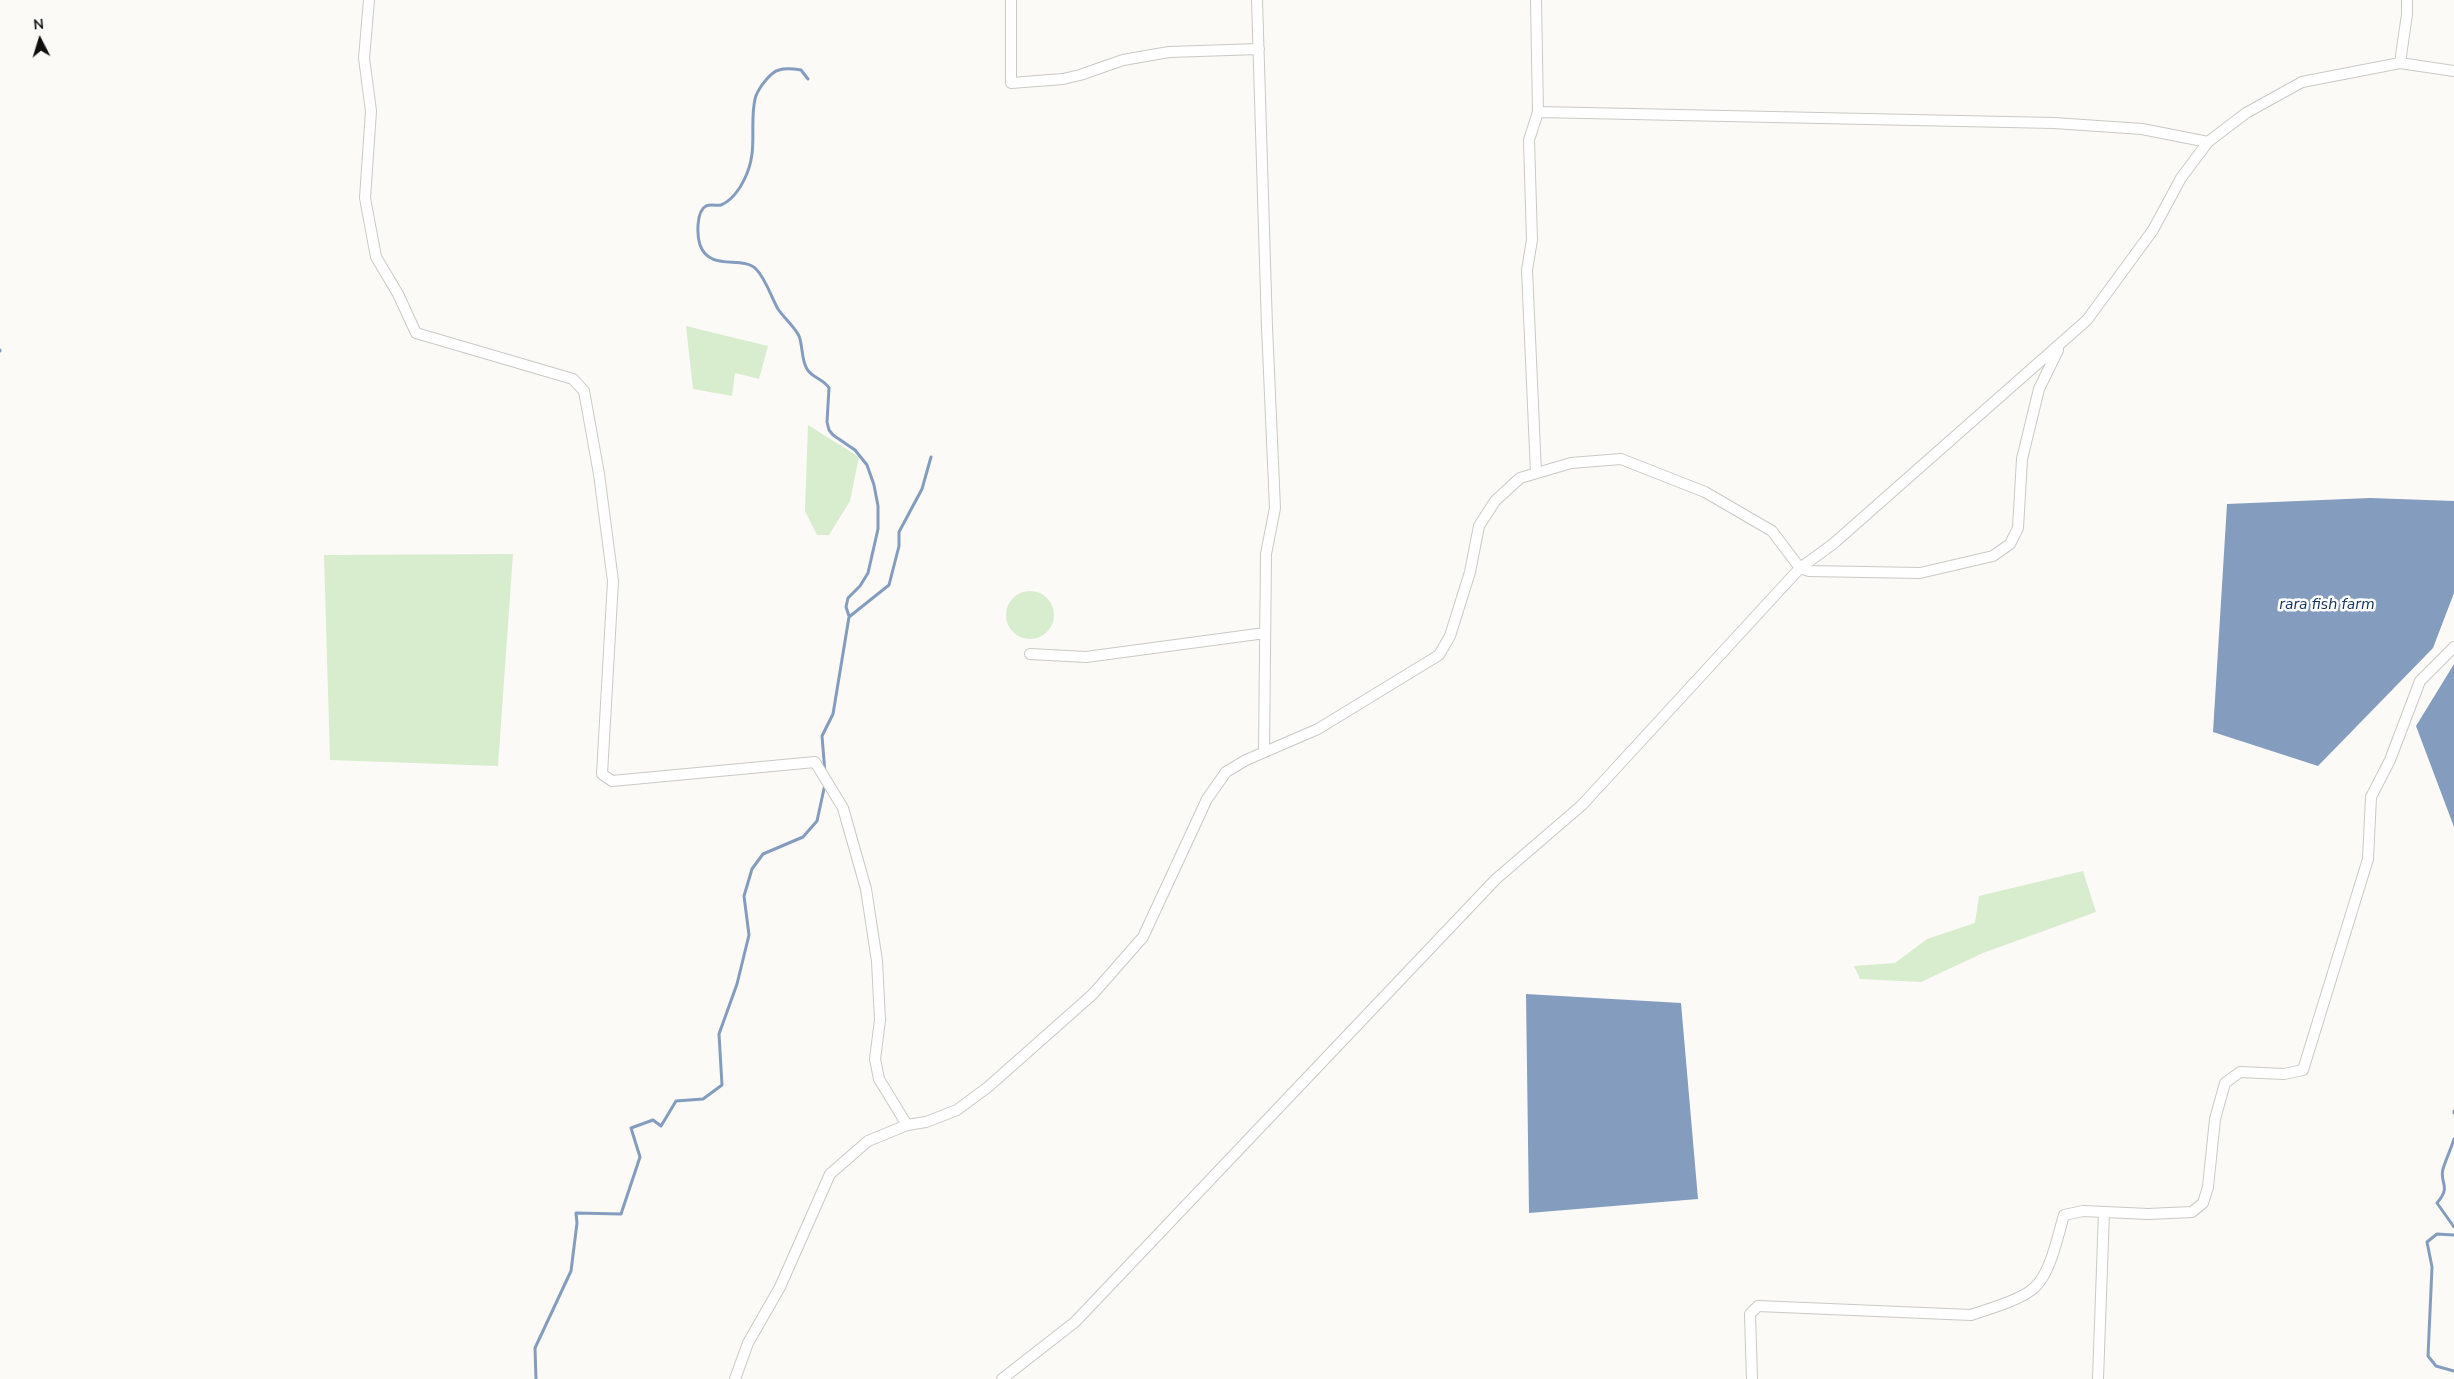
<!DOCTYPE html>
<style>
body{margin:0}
#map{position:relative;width:2454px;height:1379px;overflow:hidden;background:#fbfaf7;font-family:"Nunito Sans",sans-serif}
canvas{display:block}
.north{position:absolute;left:15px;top:15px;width:50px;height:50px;-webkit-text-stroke:4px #fff;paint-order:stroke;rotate:355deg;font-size:14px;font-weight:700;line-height:20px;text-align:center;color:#0f0f0e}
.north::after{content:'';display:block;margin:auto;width:18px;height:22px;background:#0f0f0e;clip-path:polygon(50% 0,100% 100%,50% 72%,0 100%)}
</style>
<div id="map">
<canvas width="2454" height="1379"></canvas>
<div class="north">N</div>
</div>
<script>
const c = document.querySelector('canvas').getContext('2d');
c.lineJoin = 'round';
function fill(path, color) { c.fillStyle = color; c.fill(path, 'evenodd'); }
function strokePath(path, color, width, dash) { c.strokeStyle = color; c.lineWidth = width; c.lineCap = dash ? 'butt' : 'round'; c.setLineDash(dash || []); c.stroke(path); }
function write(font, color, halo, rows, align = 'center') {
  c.font = font + ' "Nunito Sans",sans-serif'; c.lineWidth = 5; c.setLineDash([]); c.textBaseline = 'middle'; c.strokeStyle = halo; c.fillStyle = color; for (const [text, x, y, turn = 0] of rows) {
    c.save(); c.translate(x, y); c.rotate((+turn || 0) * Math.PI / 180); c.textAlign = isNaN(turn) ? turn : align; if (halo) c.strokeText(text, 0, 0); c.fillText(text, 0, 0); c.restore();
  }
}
fill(new Path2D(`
 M686,326l82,20 -9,33 -24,-6 -3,23 -39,-7z
 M808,425l51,32 -9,44 -21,34h-12l-12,-24z
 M513,554l-15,212 -168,-6 -6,-205z
 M1006 615a24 24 0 1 1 48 0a24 24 0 1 1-48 0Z
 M2083,871l13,41 -113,41 -62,29 -61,-3 -6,-13 41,-3 32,-24 48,-16 4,-27z`), '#d8ecce');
fill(new Path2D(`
 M2370,498l84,3v92l-21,55 -115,118 -105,-34 14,-228z
 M2454,664v163l-38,-101z
 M1526,994l155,9 17,196 -169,14z`), '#849cbe');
strokePath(new Path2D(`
 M808,79l-7,-9c-6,-1 -16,-2 -22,0 -9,2 -22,20 -24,29 -6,28 4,52 -11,81 -4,9 -13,21 -23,25 -4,1 -10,-1 -15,1 -10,5 -9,30 -6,39 10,27 42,10 56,24 10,10 15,28 22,40 6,9 16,17 21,27 4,10 2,23 8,33 5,9 17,10 22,19l-2,34 2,8 4,5 22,15 12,15 7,20 4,21v23l-10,44 -8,13 -12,12 -2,9 3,9
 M0,350v1
 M825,773l-3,-37 11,-22 16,-97 40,-32 10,-39v-14l23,-43 9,-32
 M2454,1111v2
 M2454,1139c-3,10 -8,20 -11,30 -4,14 9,17 -6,34l17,24
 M2454,1235l-17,-1 -10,8 5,25 -4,89 8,10 18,5
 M536,1379l-1,-31 36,-77 6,-48 -1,-10 45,1 19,-57 -9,-29 22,-8 8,6 15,-25 27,-2 19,-14 -3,-51 18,-50 12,-49 -5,-39 8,-27 11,-15 40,-17 14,-16 8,-37`), '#849cbe', 3);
const street = new Path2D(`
 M369,0l-5,58 7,53 -6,87 11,59 22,37 18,39 157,46 11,12 15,83 14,107 -11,193 10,7 203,-19 28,46 23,81 11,72 3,59 -5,39 4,20 28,46
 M1011,0v83l52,-4 17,-4 43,-15 46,-8 90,-3
 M1257,0l10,327 8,181 -9,46 -2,198
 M1536,0l2,112 -9,28 3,100 -5,30 9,203
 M2407,0v14l-7,49 54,8
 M1538,112l516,11 88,6 66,13
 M1030,654l56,3 179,-24
 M735,1379l13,-36 32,-56 50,-113 38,-33 39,-16 19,-3 31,-12 31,-23 105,-93 50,-57 64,-138 19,-27 20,-12 72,-31 121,-74 11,-19 20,-64 9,-46 16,-25 25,-23 51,-15 50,-4 84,33 67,39 28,37 33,-24 254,-224 66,-90 28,-52 27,-36 38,-29 56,-31 98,-19
 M1002,1379l73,-57 421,-443 86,-74 218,-237 9,3 111,2 73,-17 17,-12 8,-16 4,-69 17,-70 19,-39
 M1752,1379l-2,-65 8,-8 213,9c17,-6 51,-15 64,-28 16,-15 23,-52 29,-72l19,-4 65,3 44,-2 11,-9 5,-16 7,-68 10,-36 15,-11 44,2 19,-4 65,-211 3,-62 19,-37 30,-79 34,-34
 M2098,1379l6,-167`);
strokePath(street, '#cac9c5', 12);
strokePath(street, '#fff', 10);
write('italic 16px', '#12335f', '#fff', [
 ["rara fish farm",2327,605]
]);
</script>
